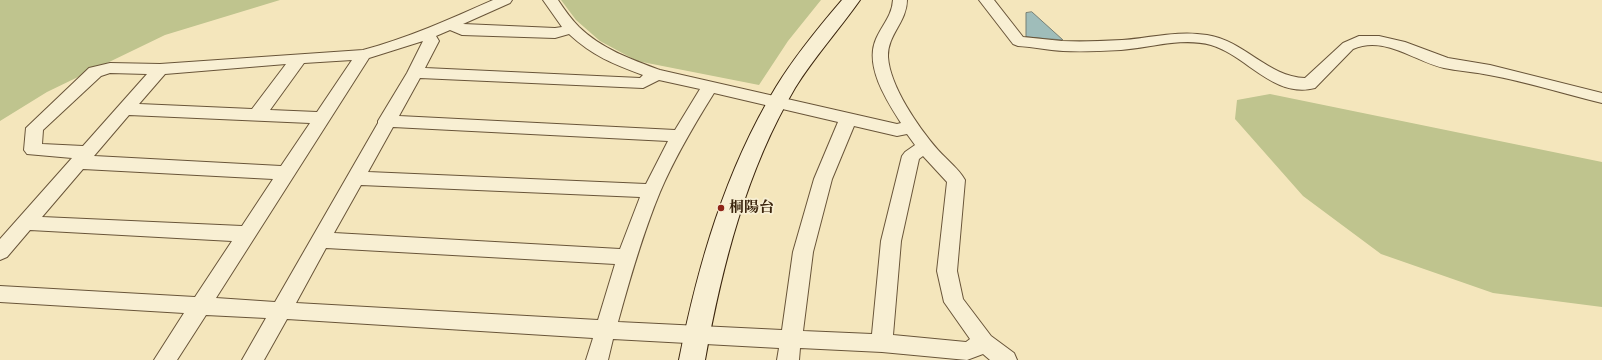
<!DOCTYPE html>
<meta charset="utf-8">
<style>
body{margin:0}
canvas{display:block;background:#f4e6bc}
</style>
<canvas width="1602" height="360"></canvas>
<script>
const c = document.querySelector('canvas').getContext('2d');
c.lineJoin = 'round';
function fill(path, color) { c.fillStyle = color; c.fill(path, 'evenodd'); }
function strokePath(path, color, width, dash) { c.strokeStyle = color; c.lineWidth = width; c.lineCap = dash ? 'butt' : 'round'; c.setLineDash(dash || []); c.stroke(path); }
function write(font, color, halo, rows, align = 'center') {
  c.font = font + ' Alegreya,"Noto Serif JP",serif'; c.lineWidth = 3.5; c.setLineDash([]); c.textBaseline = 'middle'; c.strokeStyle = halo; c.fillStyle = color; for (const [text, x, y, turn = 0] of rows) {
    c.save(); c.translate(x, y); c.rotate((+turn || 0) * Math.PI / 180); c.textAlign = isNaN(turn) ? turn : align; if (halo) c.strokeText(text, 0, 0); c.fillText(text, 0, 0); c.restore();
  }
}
fill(new Path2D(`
 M0,0h280l-115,35 -118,57 -47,29z
 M561,0h260l-33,41 -29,44 -122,-24 -37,-20 -24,-21z
 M1270,94l332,68v145l-109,-14 -112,-39 -78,-58 -68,-77 2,-19z`), '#bfc48e');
const water = new Path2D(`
 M1032,12l31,28 -37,-3v-24z`);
fill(water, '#9fbdba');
strokePath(water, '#778075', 1);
const street = new Path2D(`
 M493,0h19l-2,3 -47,21 92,4 7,-1 -19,-27h15c6,9 13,19 21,27 23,22 51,32 81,43l237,54 4,-1c-14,-22 -37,-57 -25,-84 6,-14 16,-23 17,-39h14c0,22 -20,35 -19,57 2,30 31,71 50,93 9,10 21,19 27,30l-8,91 6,28 28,37 23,17 3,7h-27l-7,-6 -16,6 -85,-8 -82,-4 -1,12h-22l2,-12 -166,-9 -5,21h-22l7,-22 -306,-19 -23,41h-22l24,-42 -60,-3 -29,45h-23l30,-47 -184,-11v-16l195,11 37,-56 -202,-11 -23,27 -7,3v-21l72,-81 -45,-4 -3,-4 2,-22 63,-60 21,-5 50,1 203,-14c45,-12 87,-31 130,-50zM450,30l12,5 93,3 14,-4c24,22 44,30 74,41l-3,3 -215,-10 14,-27 -3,-5zM423,41l-16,32 -29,48v2l-103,179 -59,-4 153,-240zM352,60l-35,52 -47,-2 34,-47zM286,64l-34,45 -113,-5 26,-30zM110,73l37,1 -64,72 -41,-2 1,-14 58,-54zM420,78l223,10 16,-8 41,9 -25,41 -276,-14zM714,93l124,29 -24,57 -21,73 -11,78 -164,-8c12,-44 25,-89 42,-130 15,-35 34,-67 54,-99zM129,115l181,8 -29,43 -187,-10zM854,126l43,10 10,-2 8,11 -10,7 -3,4 -21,85 -9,93 -69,-3 10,-79 19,-73zM393,127l275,14 -22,43 -278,-12zM923,156l24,26 -10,89 7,31 26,37 -4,3 -73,-7 8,-94 18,-82zM83,169l190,10 -31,47 -200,-9zM361,185l279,12 -20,52 -286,-16zM326,248l289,16 -17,56 -302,-17z
 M979,0h15l29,37c13,1 26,3 39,4 20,1 40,0 60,-1 29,-2 56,-10 85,-5 38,6 61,42 98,43l38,-35 16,-7h20l26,6 43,16 42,7 112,28v10c-37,-9 -75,-21 -113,-28 -15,-3 -30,-4 -45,-7 -30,-7 -60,-33 -91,-19l-38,39c-41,11 -69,-33 -104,-43 -29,-8 -61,3 -90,5 -19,1 -39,2 -58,1 -15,-1 -30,-4 -45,-5l-5,-2z`);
const secondary = new Path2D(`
 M842,0h18c-21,30 -46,57 -65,88 -49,83 -73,178 -90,272h-26c19,-95 46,-189 97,-273 19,-31 42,-59 66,-87z`);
strokePath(street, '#695539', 2);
strokePath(secondary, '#3b250d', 2);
fill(street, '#f8efd3');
fill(secondary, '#f8efd3');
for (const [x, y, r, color] of [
 [721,208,4,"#8f2418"]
]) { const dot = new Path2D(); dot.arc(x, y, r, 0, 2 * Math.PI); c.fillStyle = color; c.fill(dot); strokePath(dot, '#f8efd3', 1.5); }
write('bold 15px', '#3b250d', '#f8efd3', [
 ["桐陽台",729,208]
], 'left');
</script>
